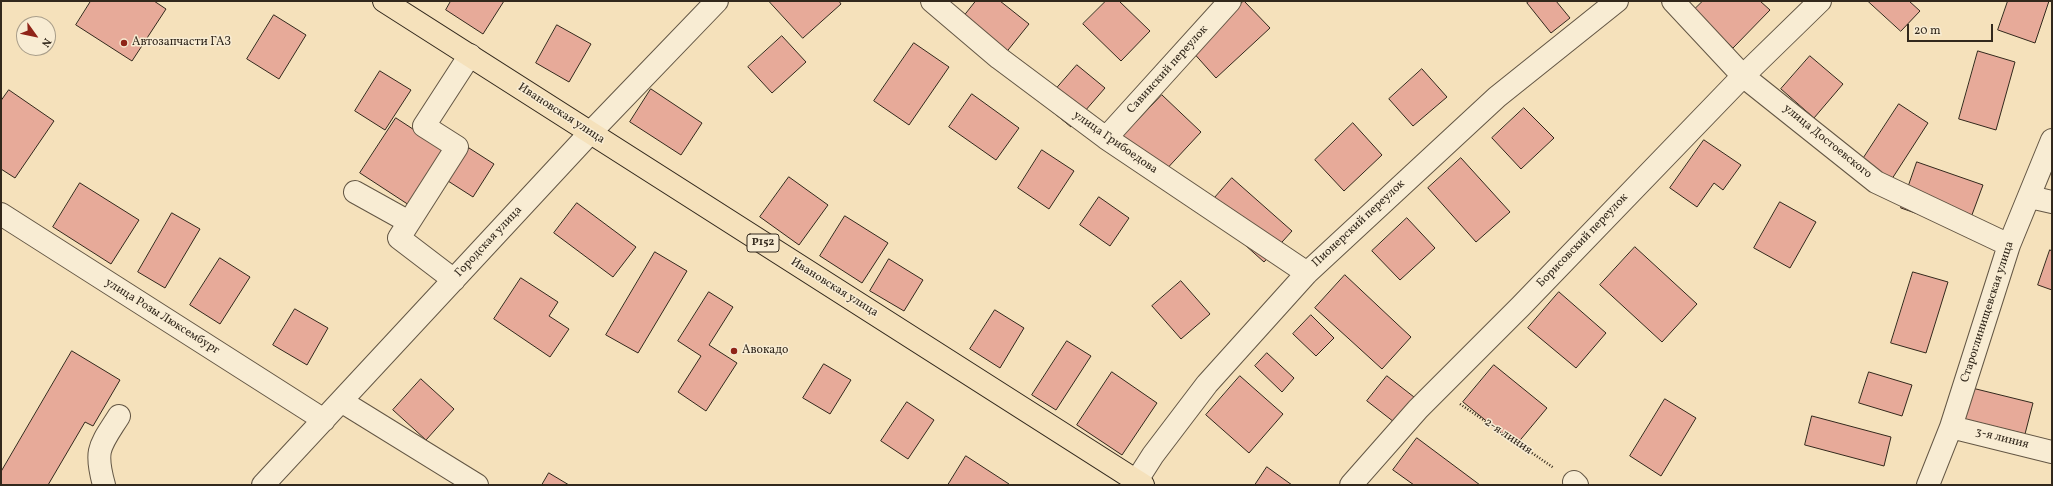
<!DOCTYPE html>
<meta charset="utf-8">
<style>
body{margin:0}
#map{position:relative;width:2053px;height:486px;overflow:hidden;background:#f5e1bb;font-family:Vollkorn,serif}
canvas{display:block}
.frame{position:absolute;inset:0;border:2px solid #32281c;pointer-events:none}
.north{position:absolute;left:16px;top:16px;width:40px;height:40px;box-sizing:border-box;background:#f8ecd3;border:1px solid #a99e8a;border-radius:50%;rotate:123deg;font-size:11px;font-weight:700;line-height:16px;text-align:center;color:#32281c}
.north::after{content:'';display:block;margin:auto;width:14px;height:18px;background:#8f2418;clip-path:polygon(50% 0,100% 100%,50% 72%,0 100%)}
.scale{position:absolute;left:1907px;top:24px;width:86px;height:18px;box-sizing:border-box;border:2px solid #32281c;border-top:0;padding-left:5px;font-size:12px;line-height:14px;white-space:nowrap;color:#32281c;-webkit-text-stroke:3px #f8ecd3;paint-order:stroke}
</style>
<div id="map">
<canvas width="2053" height="486"></canvas>
<div class="frame"></div>
<div class="north">N</div>
<div class="scale">20 m</div>
</div>
<script>
const c = document.querySelector('canvas').getContext('2d');
c.lineJoin = 'round';
function fill(path, color) { c.fillStyle = color; c.fill(path, 'evenodd'); }
function strokePath(path, color, width, dash) { c.strokeStyle = color; c.lineWidth = width; c.lineCap = dash ? 'butt' : 'round'; c.setLineDash(dash || []); c.stroke(path); }
function write(font, color, halo, rows, align = 'center') {
  c.font = font + ' Vollkorn,serif'; c.lineWidth = 3; c.setLineDash([]); c.textBaseline = 'middle'; c.strokeStyle = halo; c.fillStyle = color; for (const [text, x, y, turn = 0] of rows) {
    c.save(); c.translate(x, y); c.rotate((+turn || 0) * Math.PI / 180); c.textAlign = isNaN(turn) ? turn : align; if (halo) c.strokeText(text, 0, 0); c.fillText(text, 0, 0); c.restore();
  }
}
const building = new Path2D(`
 M91,1h63l12,8 -34,52 -56,-36z
 M451,1h53l-21,33 -37,-24z
 M769,1h70l2,3 -38,34z
 M976,1h24l29,23 -33,41 -43,-35z
 M1106,1h13l31,30 -29,30 -38,-37z
 M1244,1l26,27 -54,50 -25,-28z
 M1530,1h26l14,17 -19,15 -24,-30z
 M1703,1h57l10,9 -37,38 -39,-38z
 M1868,1h41l11,10 -19,20z
 M2008,1h41l-14,42 -37,-13z
 M274,15l32,20 -27,44 -32,-20z
 M557,25l34,19 -22,38 -33,-19z
 M782,36l24,26 -34,31 -24,-26z
 M914,43l35,24 -40,58 -35,-24z
 M1978,51l37,11 -19,68 -37,-11z
 M1810,56l33,28 -29,34 -33,-29z
 M1077,65l28,23 -34,39 -28,-23z
 M1422,69l25,28 -34,29 -24,-27z
 M380,71l31,19 -26,40 -30,-19z
 M651,89l51,34 -21,32 -51,-33z
 M9,90l45,31 -39,57 -14,-9v-68z
 M972,94l47,34 -23,32 -47,-33z
 M1162,95l39,37 -39,42 -40,-37z
 M1899,104l29,19 -40,62 -29,-20z
 M1524,108l30,30 -33,31 -29,-31z
 M396,118l49,32 -36,55 -49,-32z
 M1353,123l29,32 -38,36 -29,-31z
 M1704,140l37,25 -18,25 -9,-7 -17,24 -27,-19z
 M469,148l25,16 -21,33 -25,-16z
 M1042,150l32,21 -25,38 -31,-21z
 M1461,158l49,54 -34,30 -48,-54z
 M1917,162l66,23 -17,46 -65,-23z
 M789,177l39,28 -29,40 -39,-28z
 M1232,178l60,53 -28,31 -59,-53z
 M80,183l59,37 -28,44 -58,-37z
 M1099,197l30,21 -19,28 -30,-21z
 M1780,202l36,20 -26,46 -36,-20z
 M577,203l59,44 -23,30 -59,-44z
 M172,213l28,16 -35,59 -27,-16z
 M845,216l43,27 -26,40 -42,-27z
 M1407,218l28,30 -35,32 -28,-29z
 M1635,247l62,57 -35,38 -62,-57z
 M2050,250l2,1v39l-14,-5z
 M655,252l32,19 -49,82 -32,-18z
 M220,258l30,19 -30,47 -30,-19z
 M889,259l34,21 -19,31 -34,-20z
 M1913,272l35,10 -22,71 -35,-10z
 M1345,275l66,62 -29,32 -67,-61z
 M521,278l37,24 -9,14 20,13 -19,28 -56,-38z
 M1181,281l29,33 -29,25 -29,-33z
 M709,292l24,15 -24,38 28,18 -31,48 -28,-19 23,-36 -23,-15z
 M1559,292l47,41 -30,35 -48,-40z
 M295,309l33,19 -21,37 -34,-20z
 M995,310l29,18 -24,40 -30,-19z
 M1311,315l23,23 -18,18 -23,-22z
 M1067,341l24,15 -35,54 -24,-15z
 M72,351l48,29 -27,46 -8,-4 -37,63h-47v-13z
 M1267,353l27,25 -12,14 -27,-26z
 M824,364l27,16 -21,34 -27,-16z
 M1494,365l53,43 -31,37 -53,-43z
 M1112,372l45,31 -35,52 -45,-30z
 M1869,372l43,13 -10,31 -43,-13z
 M1240,376l43,38 -34,39 -43,-38z
 M1387,376l27,21 -20,25 -27,-21z
 M421,379l33,30 -28,31 -33,-30z
 M1972,388l61,15 -8,31 -61,-15z
 M1665,399l31,19 -35,58 -31,-20z
 M907,402l27,18 -26,39 -27,-18z
 M1812,416l79,21 -7,29 -79,-21z
 M1417,438l63,47h-66l-21,-15z
 M966,456l43,28 -1,1h-60z
 M1267,467l25,18h-37z
 M549,473l20,12h-27z`);
fill(building, '#e7aa99');
strokePath(building, '#32281c', 1);
const minor = new Path2D(`
 M932,1l67,57 107,80 201,135
 M1673,1l70,75 133,106 133,63
 M1106,138l124,-137
 M355,192l54,30
 M2030,197l22,5
 M1,214l323,206
 M454,280l-55,-42 58,-91 -33,-21 46,-71
 M341,401l136,84
 M1951,427l101,25
 M1137,480l16,-25 54,-71 100,-111 190,-176 120,-96
 M1574,482l3,3
 M104,485c-10,-36 -4,-39 15,-69
 M263,485l327,-352 127,-132
 M1351,485l67,-76 103,-103 222,-230 77,-75
 M1928,485l23,-58 58,-182 43,-105`);
const major = new Path2D(`
 M384,1l759,484`);
strokePath(minor, '#635644', 24);
strokePath(major, '#32281c', 24);
strokePath(new Path2D(`
 M1460,404l94,64`), '#32281c', 2.5, [1, 2]);
strokePath(minor, '#f8ecd3', 22);
strokePath(major, '#f5e1bb', 22);
for (const [x, y, r, color] of [
 [124,43,4,"#8f2418"],
 [734,351,4,"#8f2418"]
]) { const dot = new Path2D(); dot.arc(x, y, r, 0, 2 * Math.PI); c.fillStyle = color; c.fill(dot); strokePath(dot, '#f8ecd3', 1.5); }
for (const [x, y, w] of [
 [763,243,32]
]) { const box = new Path2D(); box.roundRect(x - w / 2, y - 9, w, 18, 3); c.fillStyle = '#f8ecd3'; c.fill(box); strokePath(box, '#32281c', 1); }
write('bold 11px', '#32281c', null, [
 ["Р152",763,243]
]);
write('12px', '#32281c', '#f8ecd3', [
 ["Автозапчасти ГАЗ",132,43],
 ["Авокадо",742,351]
], 'left');
write('12px', '#32281c', '#f8ecd3', [
 ["Савинский переулок",1168,70,-48],
 ["Ивановская улица",561,114,33],
 ["улица Достоевского",1827,142,39],
 ["улица Грибоедова",1115,143,35],
 ["Пионерский переулок",1359,224,-43],
 ["Борисовский переулок",1583,241,-46],
 ["Городская улица",489,242,-47],
 ["Ивановская улица",834,288,32],
 ["Староглинищевская улица",1988,312,-72],
 ["улица Розы Люксембург",162,317,32],
 ["2-я линия",1508,437,34],
 ["3-я линия",2002,439,14]
]);
</script>
